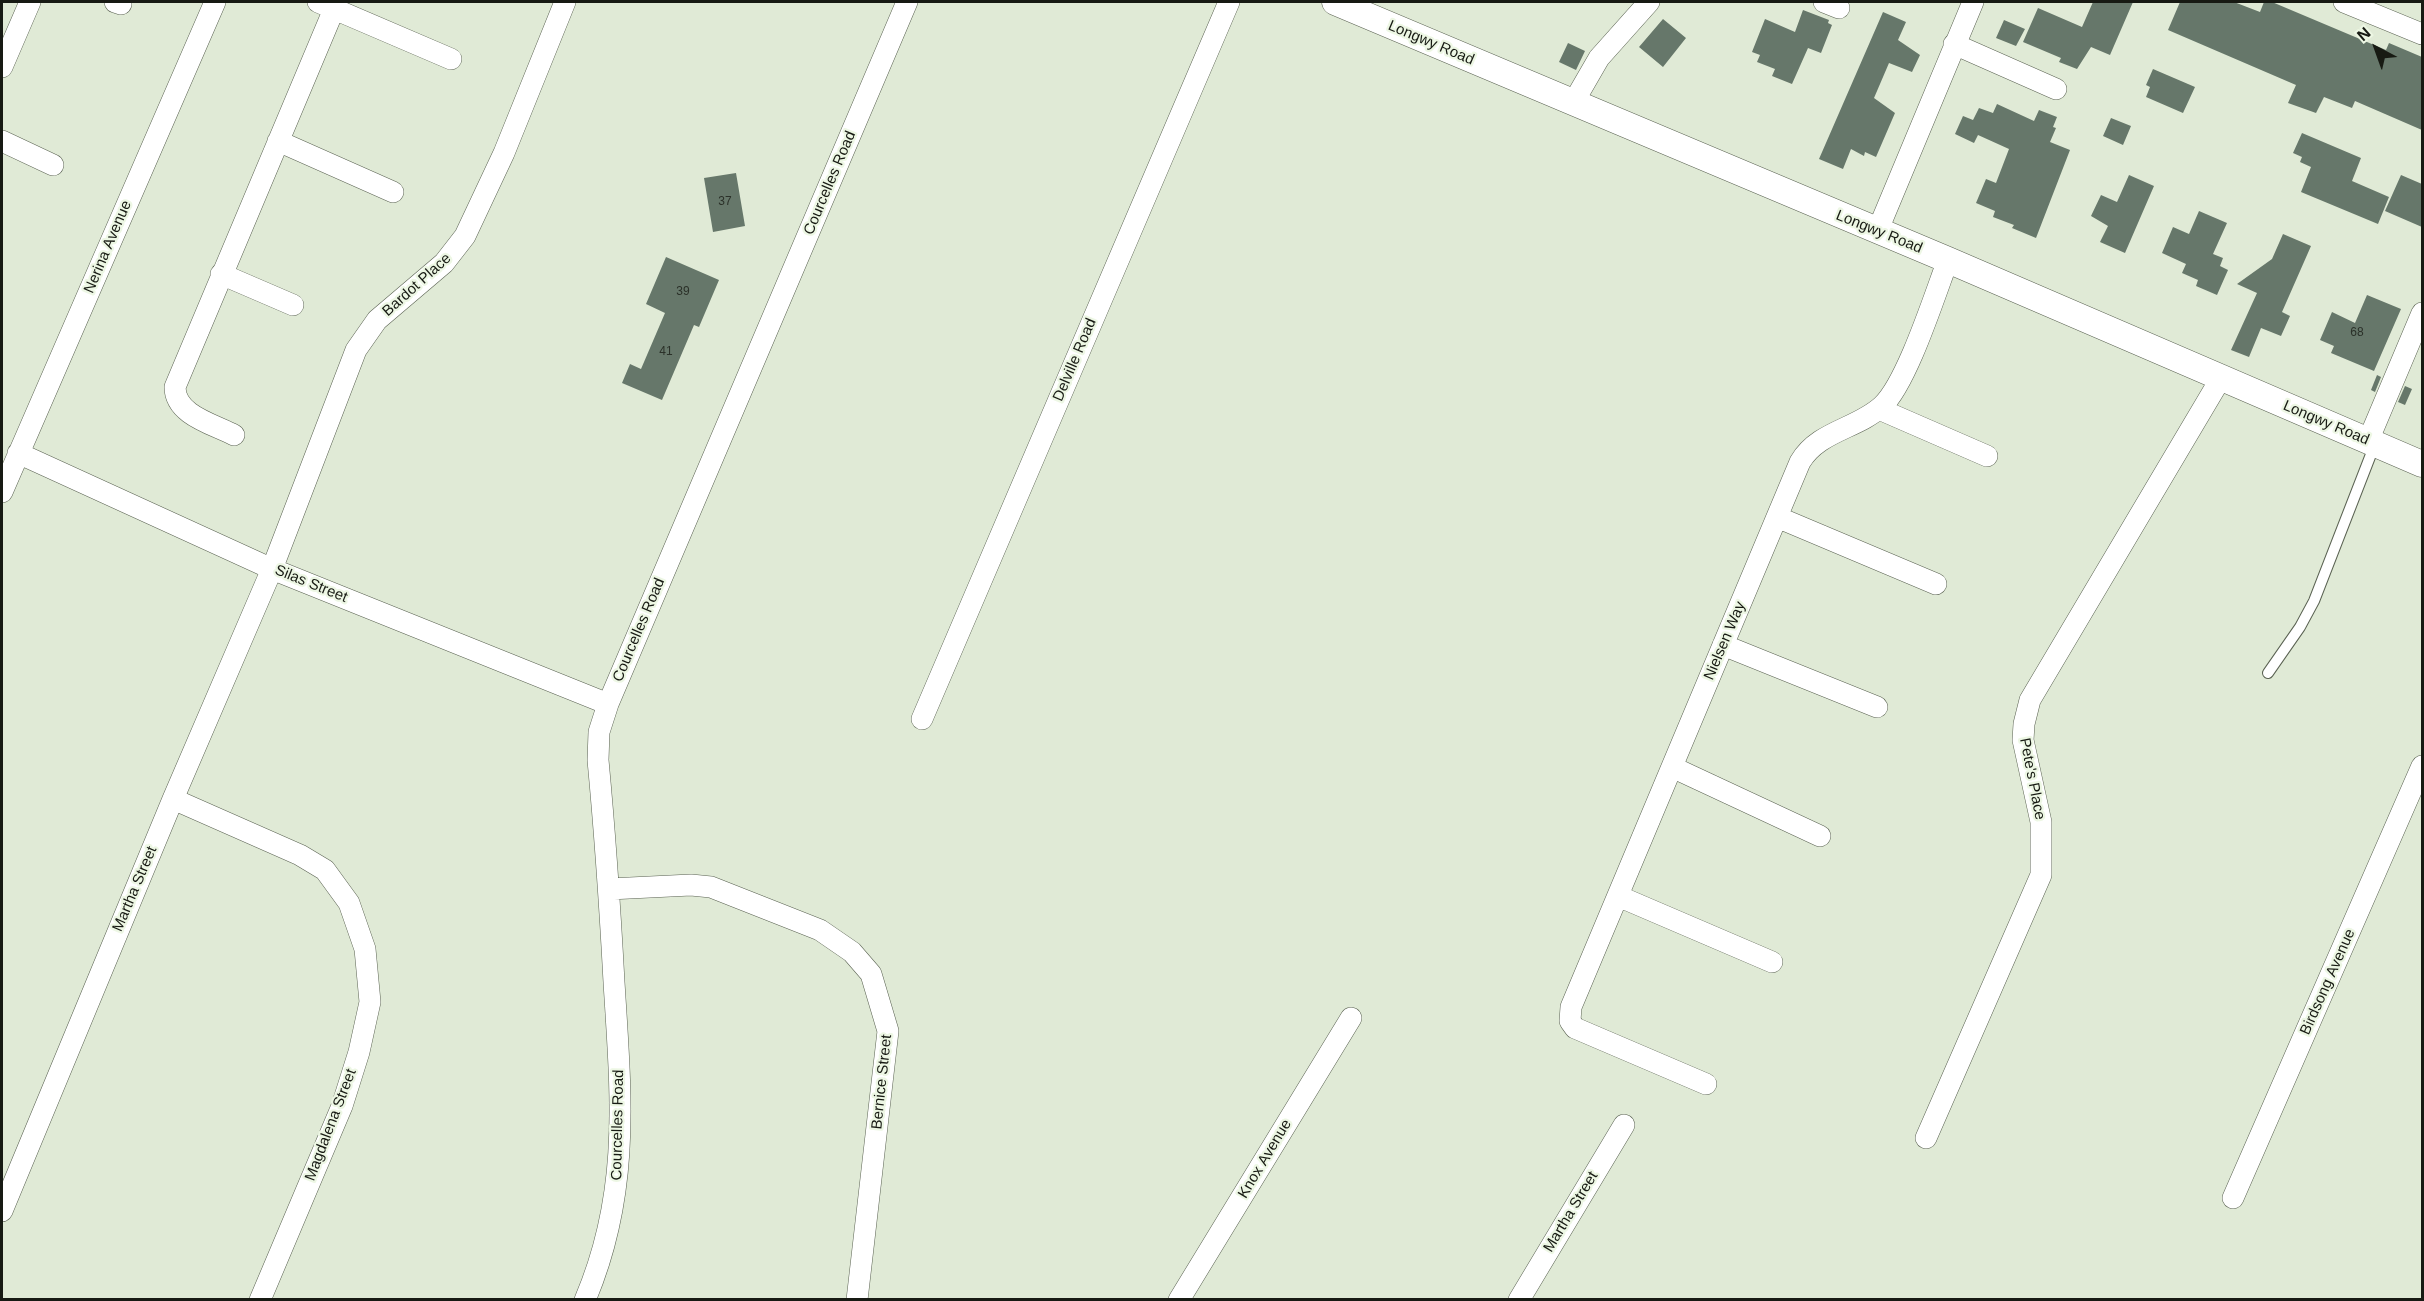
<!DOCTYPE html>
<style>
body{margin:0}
#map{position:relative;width:2424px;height:1301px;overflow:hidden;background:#e0ead6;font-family:Arial,sans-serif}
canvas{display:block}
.frame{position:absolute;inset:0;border:3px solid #171a13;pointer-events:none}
.north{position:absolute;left:2346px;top:18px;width:60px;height:60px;-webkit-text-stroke:4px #edf7e4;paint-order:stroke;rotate:319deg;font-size:16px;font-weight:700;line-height:24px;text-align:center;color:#171a13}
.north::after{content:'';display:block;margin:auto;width:21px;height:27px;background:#171a13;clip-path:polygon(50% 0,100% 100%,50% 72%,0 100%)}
</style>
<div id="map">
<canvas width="2424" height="1301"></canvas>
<div class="frame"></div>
<div class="north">N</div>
</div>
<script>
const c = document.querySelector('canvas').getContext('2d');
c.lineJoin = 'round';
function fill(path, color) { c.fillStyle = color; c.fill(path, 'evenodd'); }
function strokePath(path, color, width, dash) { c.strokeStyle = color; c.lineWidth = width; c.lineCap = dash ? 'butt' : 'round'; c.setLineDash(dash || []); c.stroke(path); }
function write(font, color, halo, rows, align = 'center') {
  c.font = font + ' Arial,sans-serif'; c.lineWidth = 4.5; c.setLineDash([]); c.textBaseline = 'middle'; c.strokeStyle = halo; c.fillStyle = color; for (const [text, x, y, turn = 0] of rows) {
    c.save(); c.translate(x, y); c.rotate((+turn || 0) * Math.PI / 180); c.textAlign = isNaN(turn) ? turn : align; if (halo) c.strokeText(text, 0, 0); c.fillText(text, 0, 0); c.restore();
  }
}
fill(new Path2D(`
 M2093,2h40l-23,53 -19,-8 -14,22 -18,-7 2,-4 -38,-16 15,-34 44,19z
 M2180,2h54l26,10 4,-10h8l114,48 3,-7 33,14v73l-67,-29 -3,7 -28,-11 -8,16 -28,-10 8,-18 -128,-55z
 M1803,10l26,10 -1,3 4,2 -11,28 -13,-5 -16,36 -20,-8 3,-7 -18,-7 3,-7 -8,-3 13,-33 30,13z
 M1883,12l23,10 -8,18 22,15 -8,17 -23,-9 -15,35 21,15 -19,44 -11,-5 -1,4 -13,-7 -8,20 -24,-10z
 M1663,19l23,19 -23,29 -24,-20z
 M2004,20l21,9 -9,17 -20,-8z
 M1568,43l17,8 -9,19 -17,-8z
 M2153,69l42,18 -12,26 -37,-16 4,-10 -4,-2z
 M1997,104l37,17 5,-11 18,7 -4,10 3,1 -6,14 20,8 -34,88 -24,-10 2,-3 -21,-8 2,-6 -19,-8 10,-24 10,4 13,-34 -31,-14 -4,8 -19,-9 8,-18 10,4 6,-12 14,5z
 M2111,118l20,8 -8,19 -20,-9z
 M2302,133l59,25 -9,23 37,16 -11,27 -77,-32 10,-25 -11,-5 2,-5 -9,-4z
 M736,173l9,53 -32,6 -9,-54z
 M2129,175l25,11 -29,67 -25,-11 8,-16 -17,-10 10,-21 16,7z
 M2401,175l21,9v43l-37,-16z
 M2199,211l28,12 -14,31 10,4 -3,8 8,4 -11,25 -21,-9 2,-6 -16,-7 4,-9 -24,-11 11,-26 16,7z
 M2283,234l28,12 -29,66 8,4 -9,20 -20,-8 -12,29 -18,-7 26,-57 -20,-9 35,-25z
 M666,257l53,23 -20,47 -5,-2 -32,75 -40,-17 8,-19 11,5 24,-56 -19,-9z
 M2367,295l34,14 -27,62 -43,-18 3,-7 -14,-6 12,-28 23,11z
 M2377,375l4,2 -6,15 -4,-2z
 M2405,386l7,3 -7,16 -7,-3z`), '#66776a');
const service = new Path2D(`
 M2268,673l32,-46 14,-26 61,-157`);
const minor = new Path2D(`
 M115,2l6,2
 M318,2l133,57
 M1824,2l15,6
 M2344,2l78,32
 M1954,44l102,45
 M2,67l28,-65
 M1573,103l26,-45 50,-56
 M2,141l51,24
 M278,141l115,51
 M1877,232l96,-230
 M221,274l72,31
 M1879,409l108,47
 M234,435c-21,-11 -59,-20 -59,-48l162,-385
 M2368,441l54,-128
 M18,453l254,116 336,135
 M2,492l213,-490
 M1777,517l159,67
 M1723,645l154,62
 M922,719l307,-717
 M1672,767l148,69
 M173,799l127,56 25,15 24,33 16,46 5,53 -11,50 -17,54 -82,194
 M609,889l82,-4 20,2 109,43 32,22 19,22 17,57 -31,269
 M1618,896l154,66
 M1706,1084l-131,-56 -5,-7 1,-14 229,-545c18,-31 57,-33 82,-56 25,-23 53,-112 66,-146
 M1926,1138l115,-263v-53l-18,-82 1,-16 6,-24 191,-322
 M2233,1198l189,-432
 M2,1211l171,-412 99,-230 84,-219 21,-30 67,-57 21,-27 39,-83 61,-151
 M585,1300c46,-108 36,-205 29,-318 -4,-74 -9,-148 -16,-222l1,-28 9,-28 299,-702
 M1179,1300l172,-282
 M1519,1300l105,-175`);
const tertiary = new Path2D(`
 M1335,2l613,258 474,204`);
strokePath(service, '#5a6252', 12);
strokePath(minor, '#5a6252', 22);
strokePath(tertiary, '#5a6252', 27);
strokePath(service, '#fff', 10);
strokePath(minor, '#fff', 21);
strokePath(tertiary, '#fff', 26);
write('12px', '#2b3129', null, [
 ["37",725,202],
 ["39",683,292],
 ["68",2357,333],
 ["41",666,352]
]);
write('15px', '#171a13', '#edf7e4', [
 ["Longwy Road",1431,43,23],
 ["Courcelles Road",830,183,-67],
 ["Longwy Road",1879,232,22],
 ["Nerina Avenue",108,247,-67],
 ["Bardot Place",417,285,-42],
 ["Delville Road",1075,360,-67],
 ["Longwy Road",2326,423,23],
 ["Silas Street",311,584,22],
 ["Courcelles Road",639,630,-67],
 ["Nielsen Way",1725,641,-67],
 ["Pete's Place",2032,779,79],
 ["Martha Street",135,889,-67],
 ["Birdsong Avenue",2328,982,-66],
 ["Bernice Street",882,1082,-84],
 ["Magdalena Street",331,1125,-69],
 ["Courcelles Road",618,1125,-89],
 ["Knox Avenue",1265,1159,-59],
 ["Martha Street",1571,1212,-59]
]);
</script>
